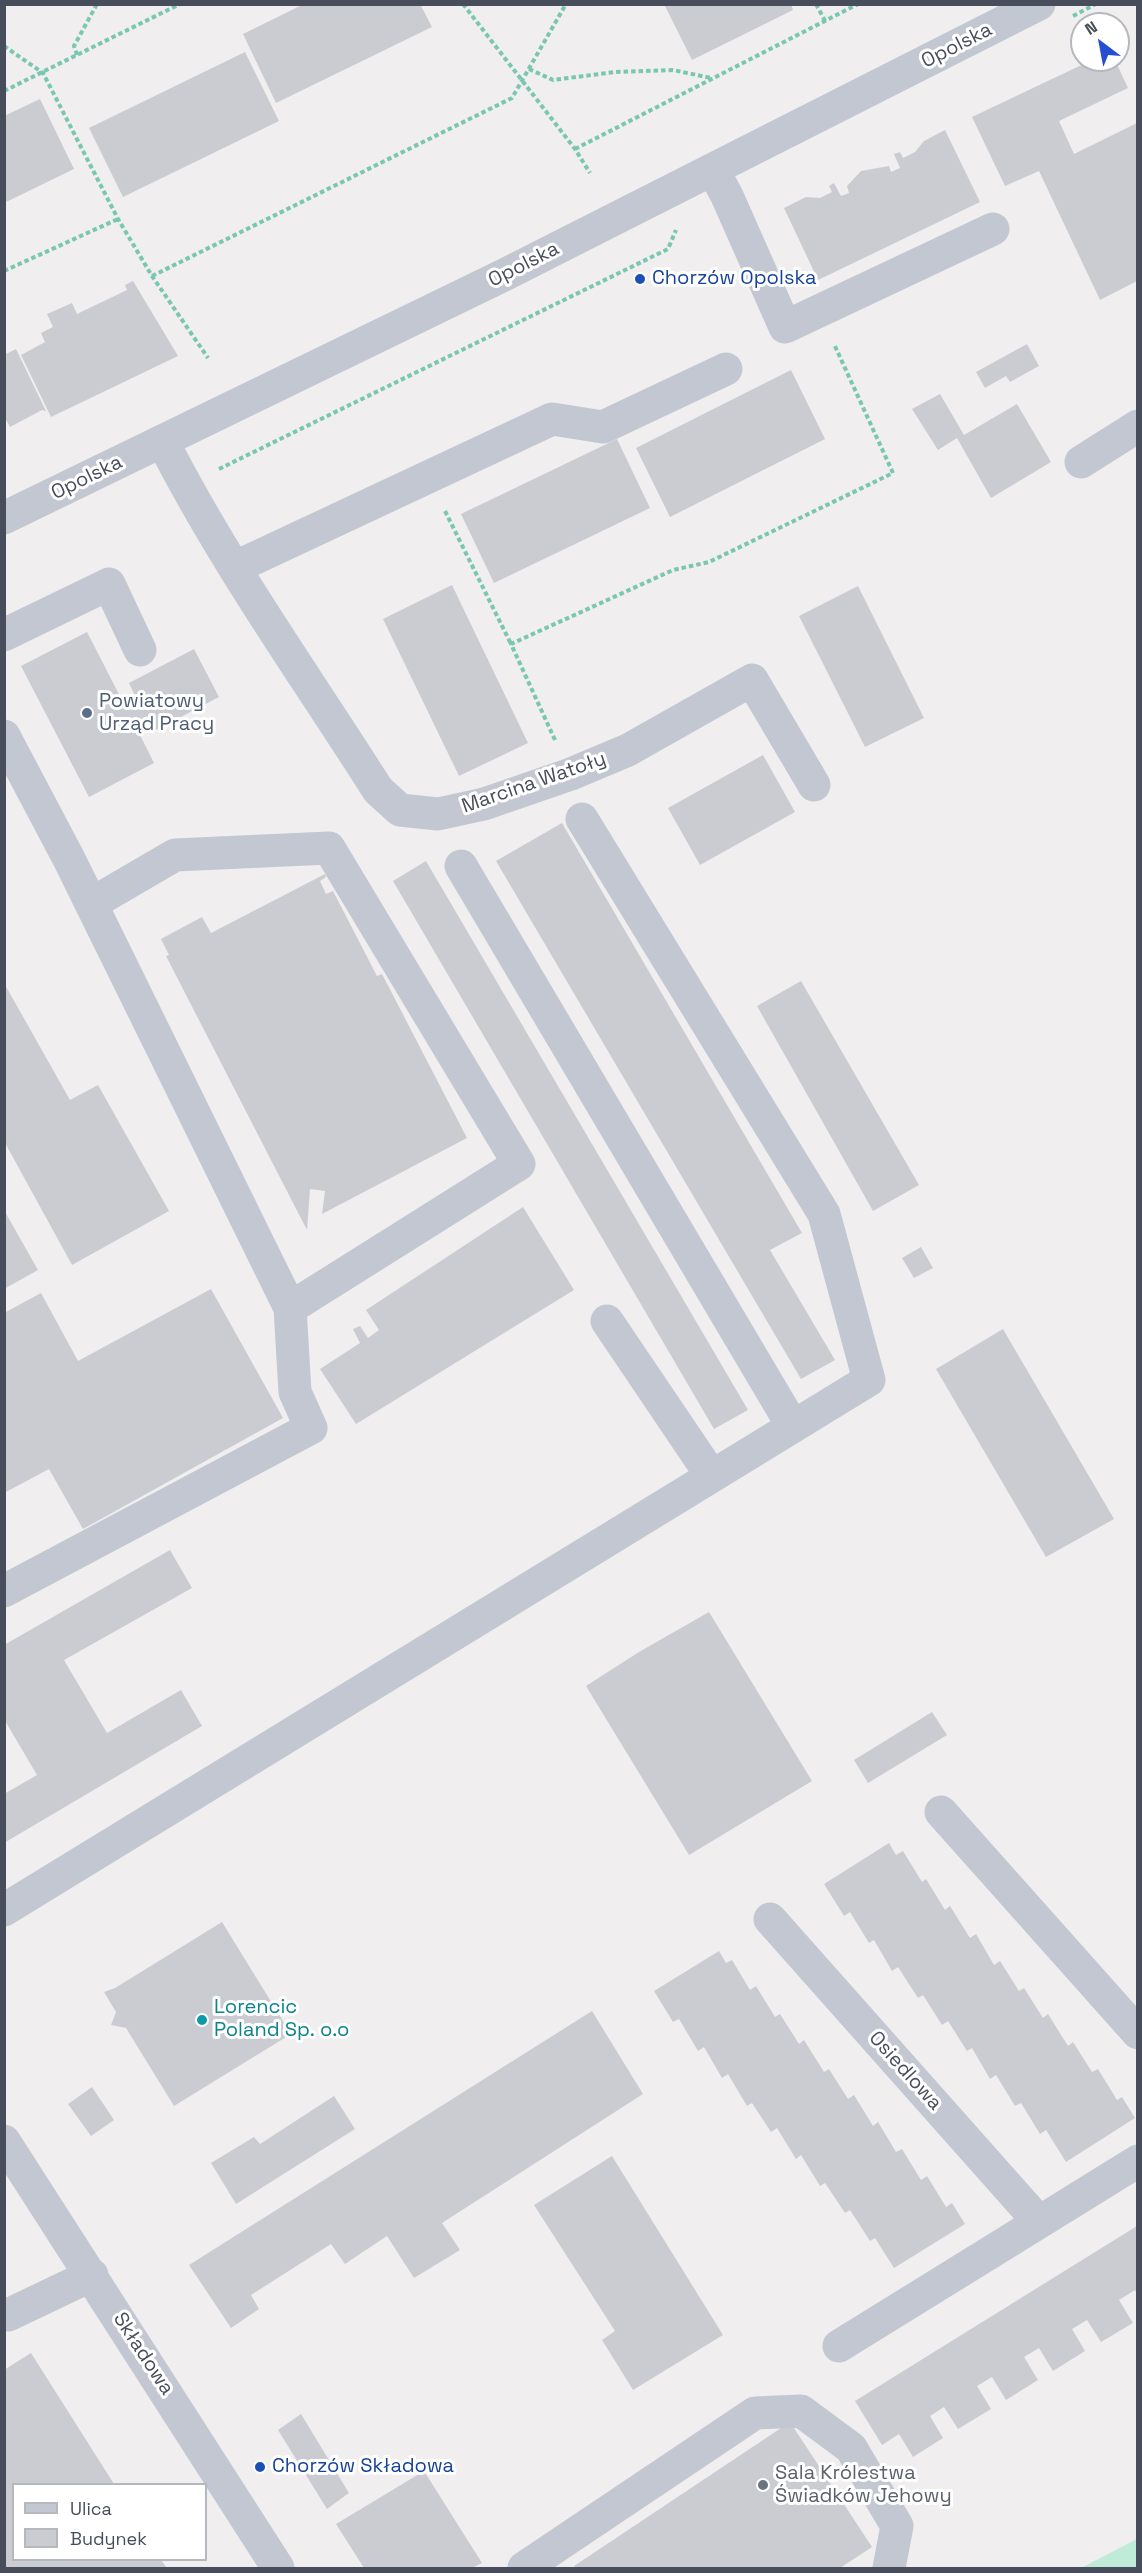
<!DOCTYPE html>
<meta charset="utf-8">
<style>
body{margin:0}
#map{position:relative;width:1142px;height:2573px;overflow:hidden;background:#f0eeee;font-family:"Space Grotesk",sans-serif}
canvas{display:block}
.frame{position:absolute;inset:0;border:6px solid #474d5a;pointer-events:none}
.legend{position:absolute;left:12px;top:2483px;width:195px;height:78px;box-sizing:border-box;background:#fff;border:2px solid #b5b8bd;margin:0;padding:8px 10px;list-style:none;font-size:18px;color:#474d5a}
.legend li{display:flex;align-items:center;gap:12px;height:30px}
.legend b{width:30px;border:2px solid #b5b8bd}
.north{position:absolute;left:1070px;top:12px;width:60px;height:60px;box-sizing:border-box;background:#fff;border:2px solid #b5b8bd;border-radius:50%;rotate:328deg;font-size:16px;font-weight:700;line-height:24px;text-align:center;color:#474d5a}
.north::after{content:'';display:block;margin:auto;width:21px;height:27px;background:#254ed3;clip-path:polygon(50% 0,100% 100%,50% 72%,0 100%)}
</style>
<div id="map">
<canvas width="1142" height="2573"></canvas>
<div class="frame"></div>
<ul class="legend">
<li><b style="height:8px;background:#c2c7d2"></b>Ulica</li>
<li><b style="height:16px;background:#cbccd2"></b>Budynek</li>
</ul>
<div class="north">N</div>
</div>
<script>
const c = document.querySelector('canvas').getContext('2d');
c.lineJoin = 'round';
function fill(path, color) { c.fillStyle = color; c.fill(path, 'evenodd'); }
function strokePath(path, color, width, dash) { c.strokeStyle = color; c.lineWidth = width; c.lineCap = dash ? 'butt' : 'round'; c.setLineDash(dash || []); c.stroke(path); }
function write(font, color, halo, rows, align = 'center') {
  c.font = font + ' "Space Grotesk",sans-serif'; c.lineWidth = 6; c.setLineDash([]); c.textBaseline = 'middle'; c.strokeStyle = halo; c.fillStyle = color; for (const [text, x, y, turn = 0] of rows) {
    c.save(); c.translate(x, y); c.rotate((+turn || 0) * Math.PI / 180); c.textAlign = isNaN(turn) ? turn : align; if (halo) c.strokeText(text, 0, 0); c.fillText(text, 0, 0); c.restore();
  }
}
fill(new Path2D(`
 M1137,2539v29h-56z`), '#bfebd9');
fill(new Path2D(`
 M304,4h116l12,23 -156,76 -33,-69z
 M664,4h127l2,6 -101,50z
 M245,52l34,69 -156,76 -34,-69z
 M1092,60h23l13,28 -69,33 15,33 63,-31v158l-37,19 -61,-129 -34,15 -33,-69z
 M40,99l34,70 -70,34v-87z
 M945,130l35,72 -162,78 -34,-72 22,-11 14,1 12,-6 -3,-6 5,-3 7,13 8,-3 -2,-7 14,-15 28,-5 2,6 9,-4 -6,-14 6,-2 3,6 12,-6 9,-11z
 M133,281l45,75 -127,61 -30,-62 24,-13 -4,-9 12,-6 -6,-13 25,-11 5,11 50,-24 -2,-5z
 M1027,344l12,22 -29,16 -4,-6 -21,12 -9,-16z
 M16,349l30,62 -4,-1 -32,17 -6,-11v-61z
 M791,370l34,69 -155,78 -34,-69z
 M940,394l24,41 53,-31 34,58 -60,36 -34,-60 -19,12 -26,-41z
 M617,439l33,69 -156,75 -33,-69z
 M452,585l76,158 -69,33 -76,-157z
 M858,586l66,132 -59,29 -66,-131z
 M87,632l37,72 12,-6 -7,-15 65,-34 25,48 -65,34 -7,-15 -13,7 20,40 -65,34 -68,-131z
 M763,755l32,57 -95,53 -32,-57z
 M562,823l240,410 -32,17 65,110 -34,19 -305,-518z
 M426,861l322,549 -34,19 -321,-548z
 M325,874l1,3 -6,4 6,13 7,-3 44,85 5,-2 85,164 -145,76 3,-23 -15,-2 -3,41 -141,-274 3,-1 -8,-16 41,-22 9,16z
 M801,981l118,204 -46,26 -116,-205z
 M4,983l66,117 28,-15 71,126 -97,54 -68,-124z
 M523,1207l51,83 -218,134 -36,-55 40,-26 -7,-14 7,-3 8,12 11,-8 -13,-20z
 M4,1210l34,60 -34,19z
 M921,1247l12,21 -19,10 -12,-20z
 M211,1289l72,129 -200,111 -34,-60 -45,24v-180l37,-20 37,68z
 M1003,1329l111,190 -68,38 -110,-188z
 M170,1550l22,38 -128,72 43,73 74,-43 21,36 -198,117v-49l33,-19 -33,-56v-74z
 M709,1612l103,169 -123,74 -103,-169 53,-34z
 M932,1712l15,23 -79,48 -14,-23z
 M889,1843l7,12 7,-4 19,31 4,-3 19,31 5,-4 20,32 6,-4 18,31 6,-4 19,30 5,-3 19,30 5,-4 20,32 5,-4 19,30 6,-3 19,31 5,-3 13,21 -69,44 -20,-32 -6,4 -19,-31 -6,3 -19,-31 -6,4 -18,-31 -5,3 -19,-30 -6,4 -19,-30 -5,3 -20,-31 -6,4 -18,-31 -5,3 -19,-31 -6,4 -20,-32z
 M222,1922l69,112 -117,72 -48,-78 -15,-3 5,-13 -12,-20 11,-4z
 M719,1951l7,12 6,-3 18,30 6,-4 19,31 5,-3 19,30 5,-4 20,32 5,-3 19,30 6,-4 19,31 5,-4 18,30 6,-3 19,31 6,-4 19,31 6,-4 13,21 -71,44 -19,-30 -5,3 -20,-31 -5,3 -20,-30 -5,3 -19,-31 -5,4 -19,-31 -6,4 -19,-29 -5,3 -19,-32 -6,4 -18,-31 -6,4 -19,-32 -6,3 -19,-31z
 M592,2011l51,83 -201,129 18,27 -46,28 -27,-42 -42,28 -14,-20 -80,51 8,14 -28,19 -42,-63z
 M92,2087l22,33 -23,16 -23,-32z
 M334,2096l21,33 -119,75 -25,-41 43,-26 6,7z
 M612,2156l111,179 -90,55 -31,-50 13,-9 -81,-126z
 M1137,2226v68l-2,-4 -16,10 14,23 -32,19 -14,-22 -15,9 13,22 -32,20 -14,-23 -15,9 14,23 -32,20 -14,-23 -15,9 14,23 -33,20 -14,-22 -14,9 13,22 -30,19 -14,-23 -17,11 -27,-44z
 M31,2353l83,131h-100v76h147l6,8h-163v-198z
 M301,2414l48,79 -22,16 -49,-79z
 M790,2422l82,125 -32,21h-264l-2,-2z
 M424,2471l58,92 -10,5h-108l-28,-44z`), '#cbccd2');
strokePath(new Path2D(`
 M463,4l112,145 15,24
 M816,4l9,17
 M1073,16l23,-12
 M4,46l39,27 75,146 34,57 56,82
 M77,55l-3,-9 23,-42
 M529,69l24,11 62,-8 58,-2 38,8
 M4,91l176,-87
 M575,149l283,-145
 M4,271l114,-52
 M152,276l360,-178 54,-94
 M219,469l449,-220 8,-19
 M445,511l66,133
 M555,740l-44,-96 162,-74 36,-8 184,-89 -59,-129`), '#79c7b0', 4, [4.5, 3]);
strokePath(new Path2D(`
 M713,170l14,26 58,131 208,-98
 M163,442c61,120 142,233 215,348l22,20 38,4 46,-10 87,-30 57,-24 124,-70 62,105
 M1081,462l57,-36
 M4,518l500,-243 535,-271
 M236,567l316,-148 51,8 123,-58
 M4,635l105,-51 31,66
 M4,736l65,123 221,449 5,84 16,36 -307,163
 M461,866l331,559
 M91,904l84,-49 154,-7 190,316 -229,144
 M607,1321l104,154
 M941,1812l197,221
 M4,1910l865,-530 -45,-166 -242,-395
 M770,1919l269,303
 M4,2141l274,427
 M4,2314l4,1 84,-40
 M839,2346l299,-185
 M524,2568l231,-155 46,-2 50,37 46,78 -8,42`), '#c2c7d2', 33);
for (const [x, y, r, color] of [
 [640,279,6,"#1a4fb4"],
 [87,713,6,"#5c6f8a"],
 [202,2020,6,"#0f9aa8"],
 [260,2467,6,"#1a4fb4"],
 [763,2485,6,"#6b7280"]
]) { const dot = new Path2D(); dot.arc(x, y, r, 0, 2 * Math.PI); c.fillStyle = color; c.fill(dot); strokePath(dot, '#fff', 2); }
write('20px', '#474d5a', '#fff', [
 ["Opolska",957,46,-27],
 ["Opolska",524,265,-27],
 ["Opolska",87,478,-26],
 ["Marcina Watoły",534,783,-19],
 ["Osiedlowa",905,2071,48],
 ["Składowa",143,2354,57]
]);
write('20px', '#164399', '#fff', [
 ["Chorzów Opolska",652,279],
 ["Chorzów Składowa",272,2467]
], 'left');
write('20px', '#4e5e75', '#fff', [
 ["Powiatowy",99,702],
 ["Urząd Pracy",99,725]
], 'left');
write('20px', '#0d838f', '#fff', [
 ["Lorencic",214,2008],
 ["Poland Sp. o.o",214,2031]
], 'left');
write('20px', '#5b616d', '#fff', [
 ["Sala Królestwa",775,2474],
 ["Świadków Jehowy",775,2497]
], 'left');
</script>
